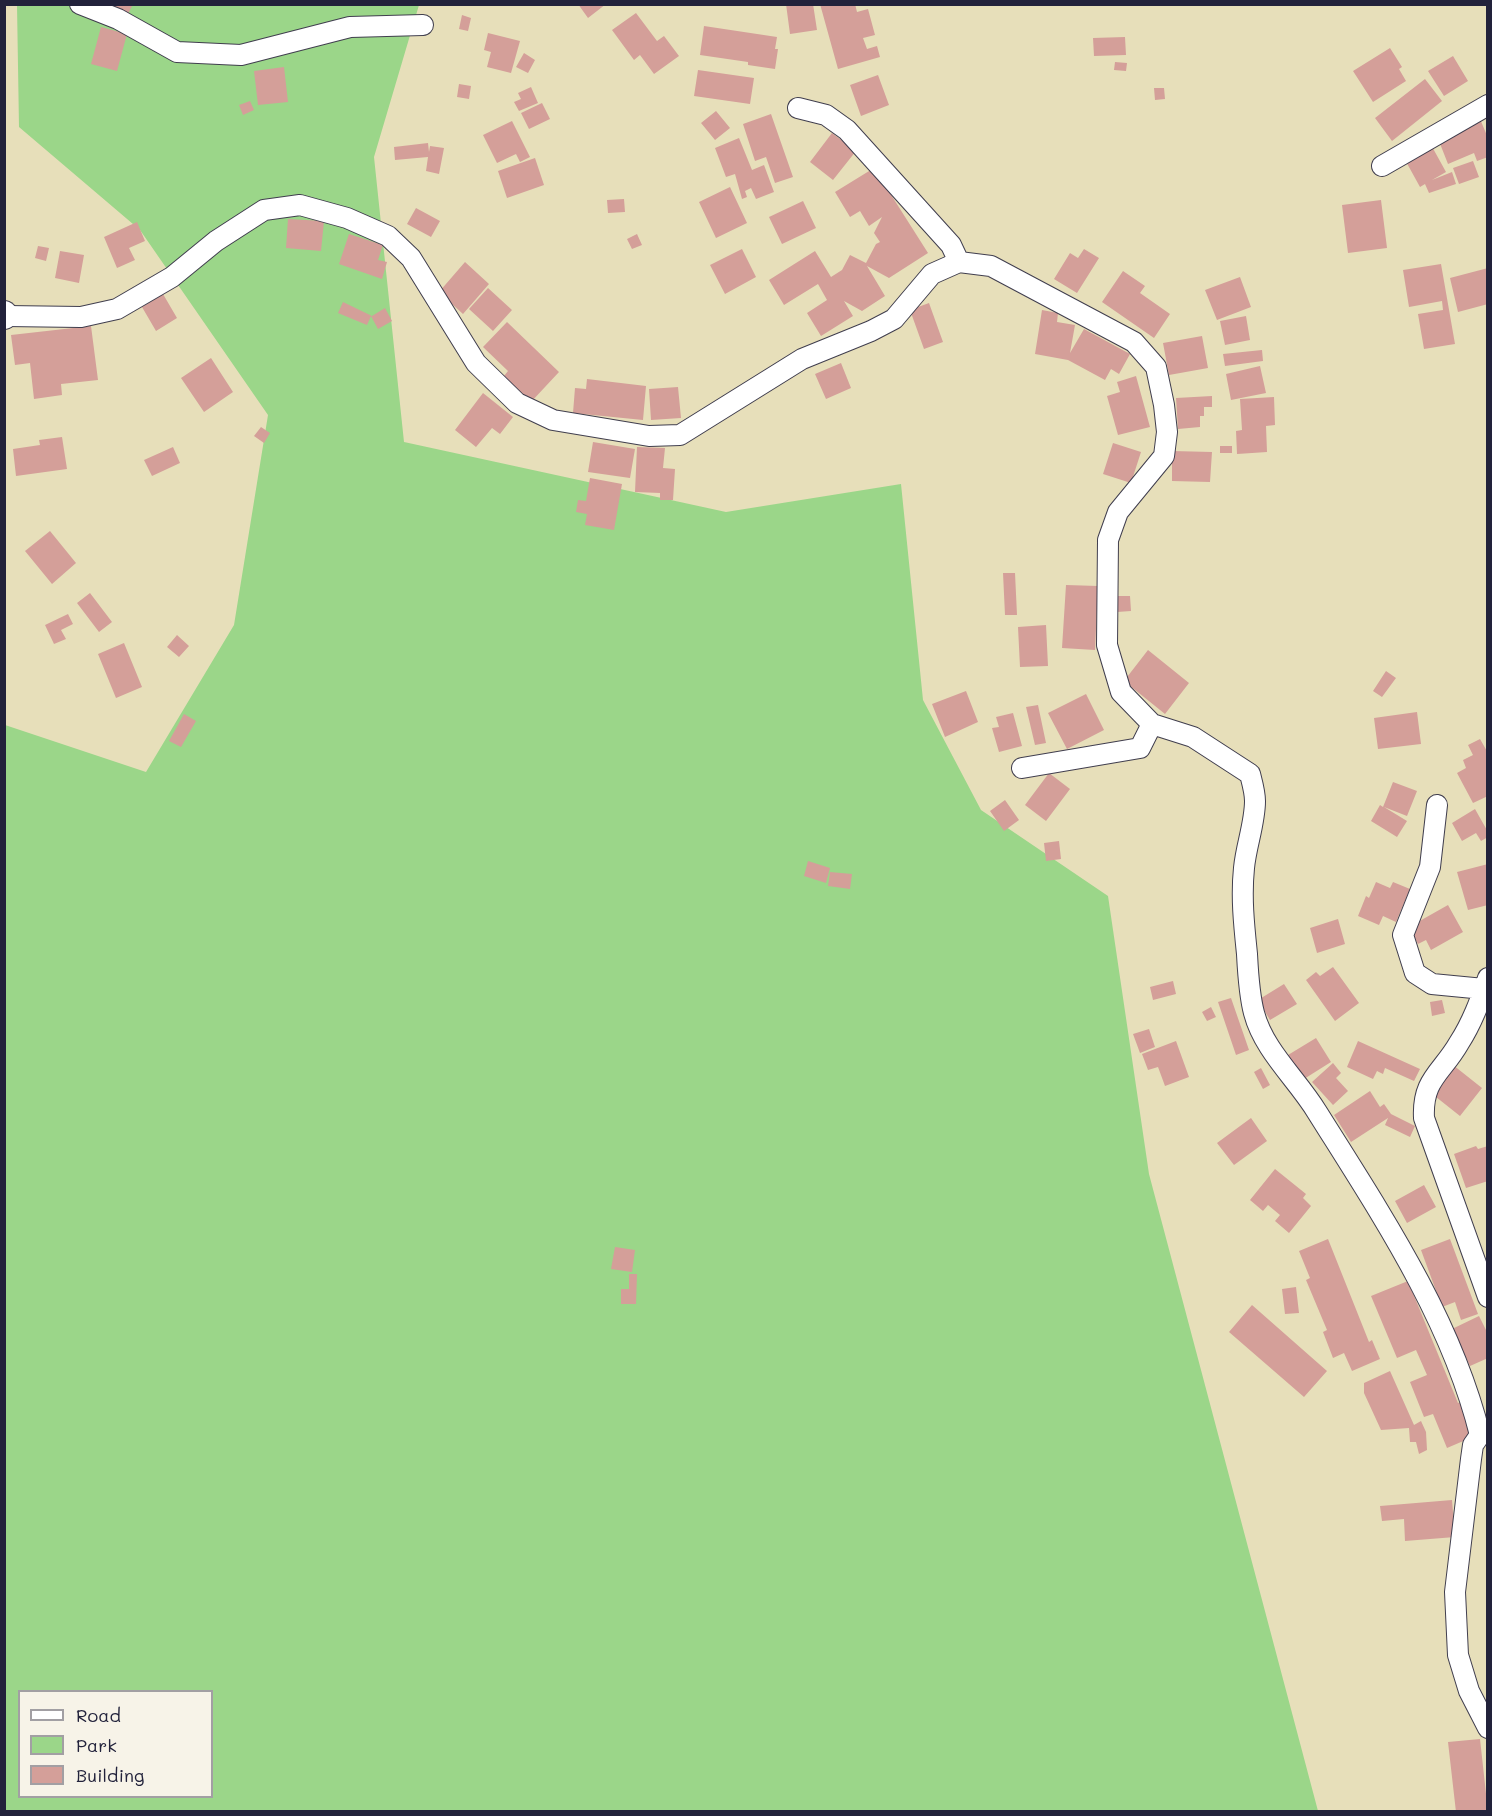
<!DOCTYPE html>
<style>
body{margin:0}
#map{position:relative;width:1492px;height:1816px;overflow:hidden;background:#e7dfba;font-family:Mali,sans-serif}
canvas{display:block}
.frame{position:absolute;inset:0;border:6px solid #22223b;pointer-events:none}
.legend{position:absolute;left:18px;top:1690px;width:195px;height:108px;box-sizing:border-box;background:#f7f3e8;border:2px solid #a29fa3;margin:0;padding:8px 10px;list-style:none;font-size:18px;color:#22223b}
.legend li{display:flex;align-items:center;gap:12px;height:30px}
.legend b{width:30px;border:2px solid #a29fa3}
</style>
<div id="map">
<canvas width="1492" height="1816"></canvas>
<div class="frame"></div>
<ul class="legend">
<li><b style="height:8px;background:#fff"></b>Road</li>
<li><b style="height:16px;background:#9bd689"></b>Park</li>
<li><b style="height:16px;background:#d49f99"></b>Building</li>
</ul>
</div>
<script>
const c = document.querySelector('canvas').getContext('2d');
c.lineJoin = 'round';
function fill(path, color) { c.fillStyle = color; c.fill(path, 'evenodd'); }
function strokePath(path, color, width, dash) { c.strokeStyle = color; c.lineWidth = width; c.lineCap = dash ? 'butt' : 'round'; c.setLineDash(dash || []); c.stroke(path); }
fill(new Path2D(`
 M17,5h402l-45,152 30,285 322,70 175,-28 22,216 58,110 127,86 41,278 169,637 -1313,1v-1087l141,47 88,-147 34,-210 -128,-185 -121,-103zM20,1692h192v104h-192z`), '#9bd689');
fill(new Path2D(`
 M105,4h28l-6,12z
 M578,4h28l-18,14z
 M786,4h27l4,26 -27,4z
 M820,4h35l2,8 11,-3 7,26 -12,3 4,11 10,-3 3,11 -42,12z
 M636,13l21,28 7,-5 15,20 -25,18 -14,-19 -6,5 -22,-30z
 M462,15l9,3 -3,13 -9,-2z
 M704,26l73,11 -2,12h3l-3,20 -27,-4v-3l-48,-7z
 M101,27l26,7 -10,37 -26,-7z
 M488,33l32,8 -9,32 -24,-6 4,-15 -7,-2z
 M1125,37l1,18 -32,1 -1,-18z
 M1390,48l12,19 -3,2 7,12 -33,21 -20,-31z
 M524,53l11,7 -7,13 -12,-6z
 M1453,56l15,25 -24,15 -16,-25z
 M1115,62l12,1 -1,8 -12,-1z
 M284,67l4,35 -30,3 -4,-34z
 M698,70l56,8 -4,26 -56,-8z
 M878,75l11,30 -28,11 -11,-31z
 M1425,79l17,22 -50,40 -17,-23z
 M459,84l12,2 -2,13 -12,-2z
 M531,87l7,16 -19,8 -5,-9 7,-3 -3,-6z
 M1154,88h10l1,11 -10,1z
 M250,101l4,9 -11,5 -4,-10z
 M542,103l8,16 -21,10 -8,-16z
 M716,111l14,17 -15,12 -14,-17z
 M771,114l22,63 -18,6 -9,-26 -11,4 -12,-37z
 M1480,119l8,19v19l-11,4 -3,-8 -26,11 -11,-28z
 M512,121l18,36 -10,5 -4,-8 -19,9 -14,-28z
 M832,133l24,18 -23,29 -23,-18z
 M739,138l13,32 12,-5 10,27 -18,7 -5,-11 -6,3 2,6 -5,2 -7,-25 -9,3 -11,-29z
 M428,143l1,9 1,-6 14,2 -5,26 -13,-3 2,-14 -33,3 -1,-13z
 M1430,143l16,29 -14,8 20,-8 4,12 -27,9 -4,-9 -5,3 -16,-29z
 M535,158l9,27 -37,13 -9,-27z
 M1473,161l6,16 -20,7 -6,-16z
 M874,168l54,85 -39,25 -22,-12 18,30 -23,15 -18,-10 9,15 -32,20 -14,-23 20,-13 -9,-16 -34,21 -15,-25 46,-29 16,26 11,-7 8,-15 16,8 10,-19 4,-2 -6,-9 8,-16 -13,9 -9,-15 -10,6 -15,-25z
 M730,187l17,36 -31,15 -17,-36z
 M624,199l1,13 -17,1 -1,-13z
 M1381,200l6,48 -39,5 -6,-48z
 M803,201l13,27 -34,16 -13,-27z
 M416,208l24,13 -9,16 -24,-13z
 M288,219l36,2 -3,30 -35,-3z
 M137,222l8,19 -16,7 6,12 -18,8 -13,-31z
 M349,234l34,11 -5,15 9,2 -5,17 -43,-15z
 M637,234l5,11 -10,4 -5,-10z
 M38,246l11,2 -3,13 -11,-3z
 M742,249l14,28 -31,17 -15,-29z
 M1084,249l15,9 -22,35 -23,-14 16,-26 8,5z
 M60,251l24,4 -5,28 -24,-5z
 M465,262l24,22 -26,30 -24,-22z
 M1441,264l14,80 -31,5 -6,-35 25,-4 -1,-9 -33,6 -6,-37z
 M1488,268v36l-30,8 -8,-34z
 M1123,271l22,15 -5,7 30,21 -16,24 -52,-36z
 M1240,277l11,30 -34,13 -12,-30z
 M488,288l24,22 -19,21 -24,-22z
 M163,294l14,24 -21,13 -14,-24z
 M343,302l29,14 13,-8 7,13 -14,8 -7,-13 -4,9 -29,-12z
 M929,303l14,39 -19,7 -14,-39z
 M1042,310l16,3 -1,9 18,3 -5,28 14,-24 46,25 -11,20 -8,-5 -6,11 -37,-20 -33,-6z
 M1246,316l4,24 -25,5 -5,-24z
 M507,322l52,50 -28,30 -27,-26 4,-5 -25,-24z
 M91,326l7,54 -37,4 1,11 -28,4 -4,-36 -15,2 -4,-30z
 M1202,336l6,32 -39,7 -6,-32z
 M1262,350l1,11 -38,5 -2,-12z
 M211,358l22,34 -29,20 -23,-34z
 M841,363l10,25 -25,11 -11,-25z
 M1260,366l6,27 -35,7 -5,-26z
 M1136,376l14,51 -32,8 -11,-39 13,-4 -3,-10z
 M587,379l59,7 -3,34 -70,-7 2,-25 11,1z
 M678,387l3,31 -30,2 -2,-31z
 M483,393l30,24 -13,17 -8,-6 -16,19 -21,-17z
 M1212,396v11h-8v9h-4v11l-22,2 -2,-31z
 M1274,397l1,28 -9,1 1,26 -30,2 -1,-23 6,-1 -2,-31z
 M261,427l9,6 -6,10 -10,-7z
 M62,437l5,32 -51,7 -3,-27 27,-4 -1,-5z
 M593,442l42,7 -5,29 -42,-6z
 M1113,443l28,9 -10,31 -28,-9z
 M1220,446h12v7h-12z
 M173,447l7,16 -28,13 -8,-16z
 M637,447l28,1 -2,20 12,1 -2,31h-13v-7l-25,-1z
 M1172,451l40,1 -2,30 -38,-1z
 M590,478l32,6 -8,46 -29,-5 2,-11 -11,-2 2,-12 8,1z
 M50,531l26,32 -24,21 -27,-33z
 M1003,573h12l2,42h-12z
 M1066,585l32,1 -3,64 -33,-2z
 M90,593l22,29 -13,10 -22,-29z
 M1116,596h14l1,15 -14,1z
 M68,614l5,10 -12,6 5,9 -12,5 -9,-19z
 M1046,625l2,41 -28,1 -2,-40z
 M177,635l12,11 -10,11 -12,-10z
 M124,643l18,44 -26,11 -18,-44z
 M1148,650l41,33 -24,31 -41,-33z
 M1386,671l10,7 -14,19 -9,-6z
 M966,691l12,31 -33,15 -13,-33z
 M1086,694l18,36 -37,19 -19,-36z
 M1038,705l8,38 -11,2 -9,-38z
 M1417,712l4,32 -43,5 -4,-31z
 M1013,713l9,33 -23,6 -7,-24 7,-1 -3,-10z
 M184,714l12,7 -15,26 -12,-6z
 M1480,739l8,14v43l-15,7 -16,-30 9,-5 -3,-8 10,-5 -5,-10z
 M1049,773l21,16 -24,32 -21,-16z
 M1393,782l24,9 -10,25 -23,-9 23,14 -10,16 -26,-16 9,-16 3,2z
 M1005,800l14,20 -15,11 -14,-20z
 M1475,809l13,23v5l-7,4 -5,-8 -14,8 -10,-18z
 M1059,841l2,18 -15,2 -2,-18z
 M808,861l22,7 -4,15 -22,-7z
 M1488,864v41l-20,5 -11,-38z
 M830,872l22,2 -2,15 -22,-3z
 M1376,882l14,6 3,-6 17,7 -14,33 -13,-6 -4,9 -21,-9 8,-20 3,2z
 M1448,905l15,27 -32,18 -5,-10 -8,4 -9,-17z
 M1338,919l7,25 -28,9 -7,-25z
 M1333,967l26,36 -24,18 -29,-41 10,-8 4,4z
 M1173,981l3,13 -23,6 -3,-13z
 M1284,984l13,20 -27,16 -12,-20z
 M1231,998l18,52 -13,5 -18,-53z
 M1442,1000l3,13 -13,3 -2,-14z
 M1211,1007l5,10 -9,4 -5,-9z
 M1149,1029l6,18 -15,6 -7,-19z
 M1316,1038l15,24 -27,17 -16,-24z
 M1176,1041l13,36 -24,9 -7,-19 -10,3 -6,-16z
 M1358,1041l62,28 -6,12 -29,-13 -2,6 -6,-3 -4,8 -26,-12z
 M1333,1063l8,10 -5,5 12,13 -15,14 -21,-23z
 M1453,1065l29,23 -22,28 -29,-23z
 M1261,1068l9,17 -7,4 -9,-17z
 M1370,1091l10,16 4,-3 7,10 24,12 -5,11 -25,-12 3,-7 -37,24 -17,-27z
 M1251,1118l16,23 -33,24 -17,-22z
 M1476,1146l2,3 10,-3v35l-22,7 -12,-34z
 M1275,1169l31,25 -3,4 8,8 -22,27 -14,-12 5,-6 -12,-10 -5,6 -13,-11z
 M1424,1185l12,22 -29,16 -12,-22z
 M1328,1239l41,103 3,-2 8,19 -28,12 -8,-18 -11,5 -10,-26 4,-2 -21,-50 4,-2 -11,-27z
 M1450,1239l28,75 -17,6 -6,-18 -13,5 -21,-57z
 M615,1247l20,3 -3,22 -21,-3z
 M629,1274h8l-1,30h-15v-15h8z
 M1408,1281l50,122 3,-1 14,34 -28,12 -14,-34 -9,3 -14,-35 17,-7 -11,-25 -19,8 -26,-62z
 M1296,1287l3,26 -14,1 -3,-25z
 M1252,1305l75,66 -23,26 -75,-65z
 M1479,1316l9,18v24l-18,8 -18,-37z
 M1390,1371l24,54 7,-4 5,11 1,18 -8,4 -3,-12h-6l-1,-14 -28,2 -17,-37v-10z
 M1452,1500l3,37 -50,4 -1,-22 -22,2 -2,-15z
 M1480,1739l8,73h-32l-8,-70z`), '#d49f99');
const minor = new Path2D(`
 M80,4l38,15 59,33 64,3 109,-28 73,-2
 M798,108l28,7 21,15 104,115 8,17
 M1382,166l106,-61
 M6,316l75,1 36,-8 55,-32 44,-36 48,-31 36,-5 47,13 41,18 23,22 65,105 41,40 36,17 96,16 31,-1 122,-76 69,-28 23,-12 38,-45 27,-12 32,4 143,76 22,25 8,38 3,27 -3,24 -46,56 -10,28 -1,105 14,47 31,32 41,13 57,37c2,8 5,18 5,27 0,22 -9,45 -11,67 -3,29 0,57 3,86 1,19 2,40 7,59 10,38 43,66 63,99 64,102 134,206 163,323l-7,10 -2,14 -16,133 3,63 11,36 19,37
 M1022,768l118,-20 12,-24
 M1437,805l-7,62 -27,68 12,38 17,11 52,5
 M1488,978c-8,23 -16,45 -29,65 -17,30 -37,36 -35,75l64,179`);
const tertiary = new Path2D(`
 M4,314v2`);
strokePath(minor, '#403e4e', 22);
strokePath(tertiary, '#403e4e', 28);
strokePath(minor, '#fff', 20);
strokePath(tertiary, '#fff', 26);
</script>
